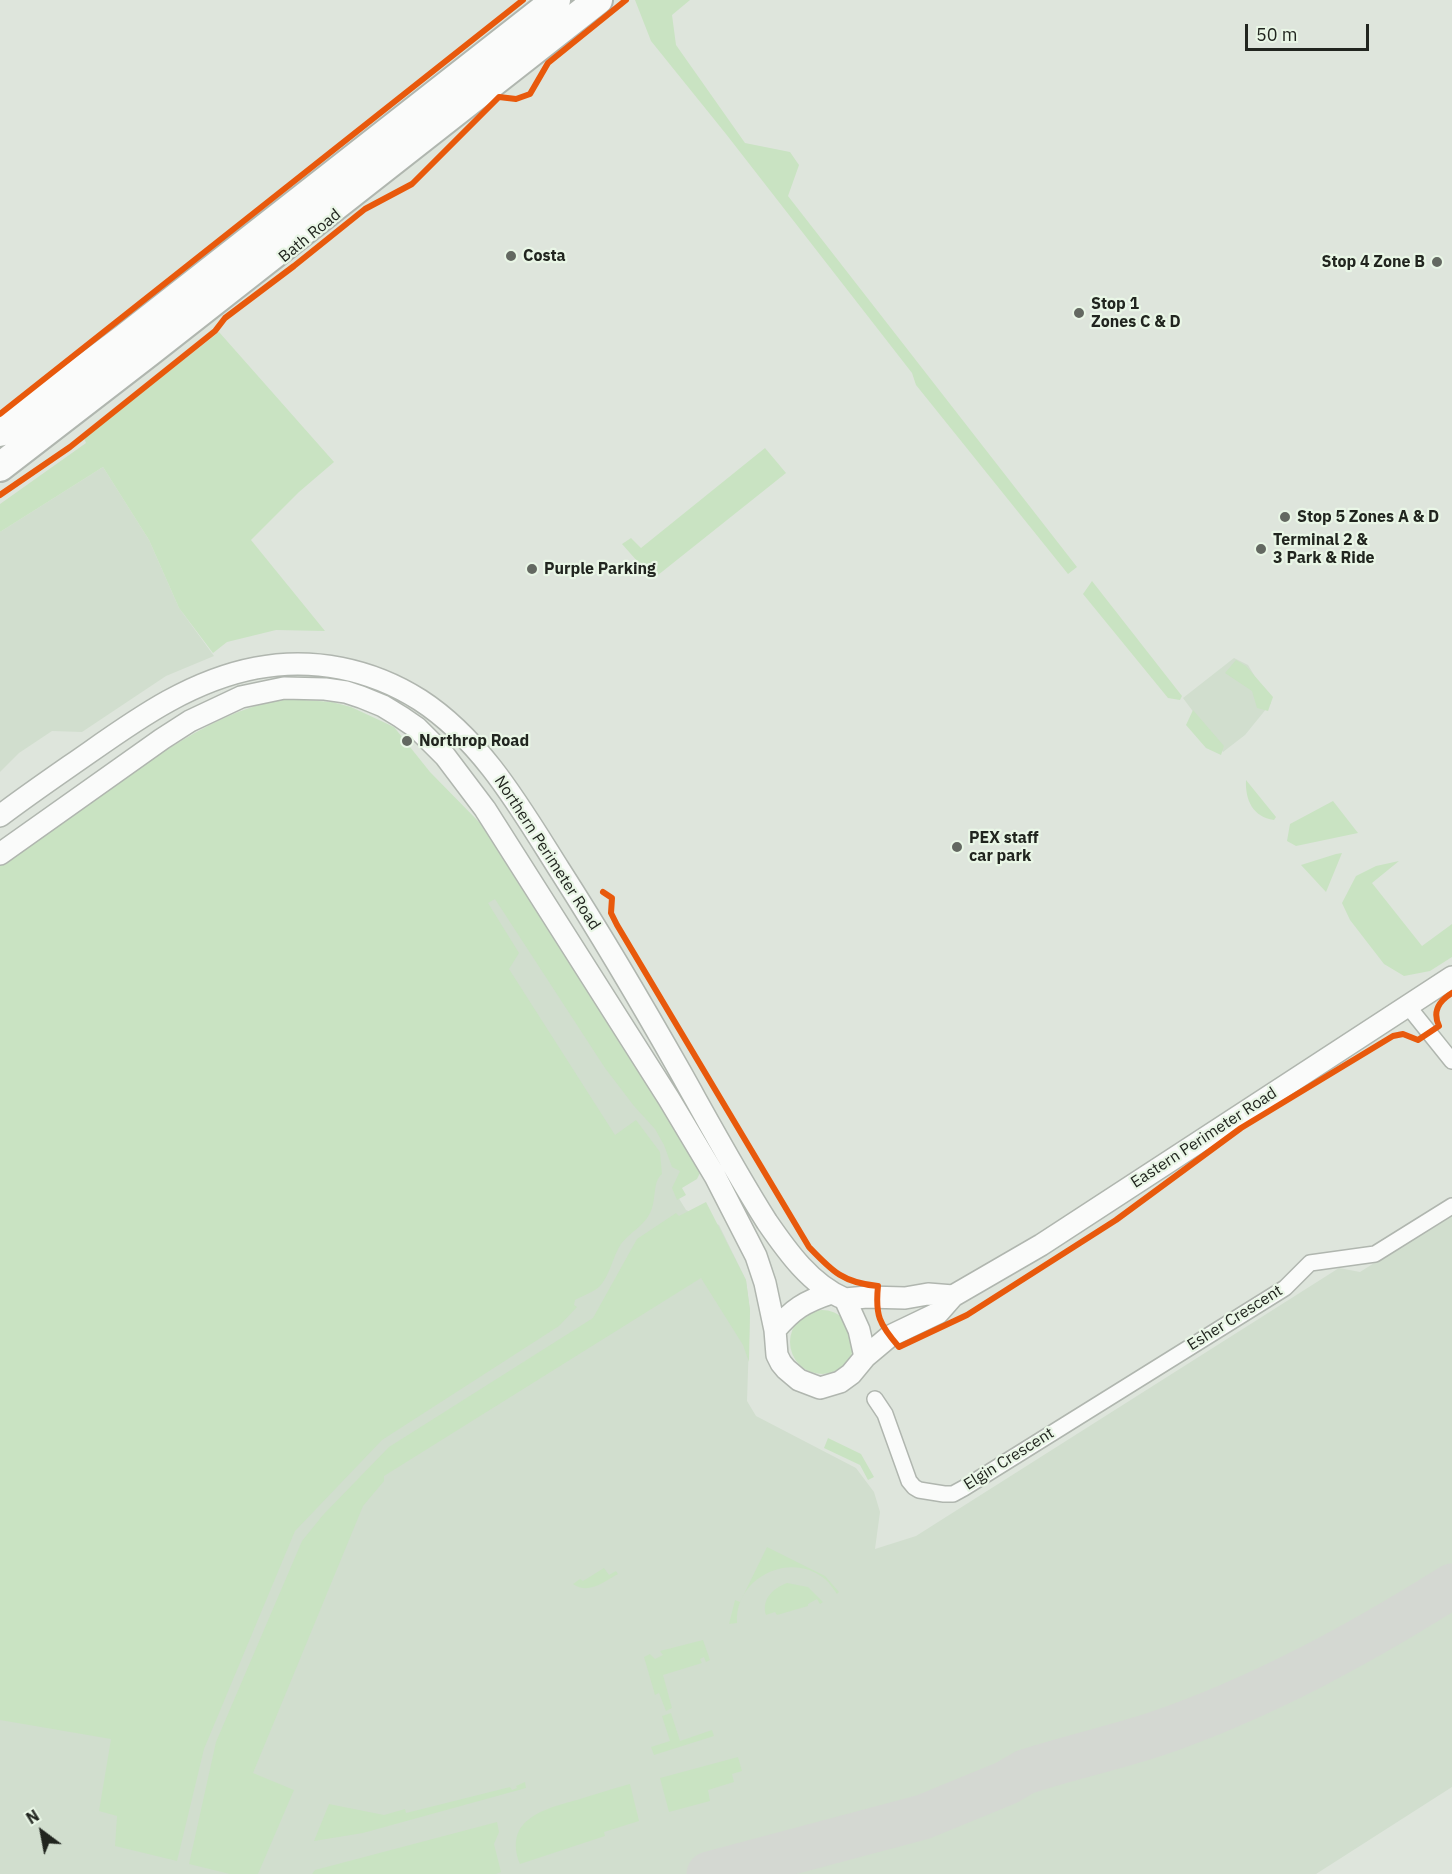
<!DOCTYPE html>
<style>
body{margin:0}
#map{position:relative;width:1452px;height:1874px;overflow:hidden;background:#dee5dc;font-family:"IBM Plex Sans",sans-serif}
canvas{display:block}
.north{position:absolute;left:12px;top:1802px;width:60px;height:60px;-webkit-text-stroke:4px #e9f6e6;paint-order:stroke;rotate:328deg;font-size:16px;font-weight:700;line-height:24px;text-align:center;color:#21251f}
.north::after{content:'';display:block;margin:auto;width:21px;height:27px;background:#21251f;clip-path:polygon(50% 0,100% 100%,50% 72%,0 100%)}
.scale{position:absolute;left:1245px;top:24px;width:124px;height:27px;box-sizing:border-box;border:3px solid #21251f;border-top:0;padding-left:8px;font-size:18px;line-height:21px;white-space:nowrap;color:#21251f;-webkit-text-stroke:4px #e9f6e6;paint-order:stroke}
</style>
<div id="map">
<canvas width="1452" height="1874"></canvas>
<div class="north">N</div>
<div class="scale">50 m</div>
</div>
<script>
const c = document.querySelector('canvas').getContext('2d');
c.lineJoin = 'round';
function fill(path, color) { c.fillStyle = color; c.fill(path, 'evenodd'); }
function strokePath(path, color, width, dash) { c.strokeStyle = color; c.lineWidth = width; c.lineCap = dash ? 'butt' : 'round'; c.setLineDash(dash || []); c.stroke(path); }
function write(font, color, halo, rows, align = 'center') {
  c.font = font + ' "IBM Plex Sans",sans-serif'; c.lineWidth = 4.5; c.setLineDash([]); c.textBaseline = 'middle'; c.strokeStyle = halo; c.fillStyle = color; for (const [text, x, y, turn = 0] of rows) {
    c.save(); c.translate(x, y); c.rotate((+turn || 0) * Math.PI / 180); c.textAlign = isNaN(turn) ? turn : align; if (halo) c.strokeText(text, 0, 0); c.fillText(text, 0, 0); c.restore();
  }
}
fill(new Path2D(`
 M103,467l46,73 30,68 35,48 -48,20 -84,56 -30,-1 -33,22 -19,19v-240z
 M1234,658l14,7 23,38 -26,32 -22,17 -40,-54z
 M409,776l276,387 -10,29 11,18 33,15 27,55 4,30 -3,91 9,15 100,52 18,24 6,20 -5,37 41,-13 423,-268 21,4 92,-58v573l-136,87h-1316v-1000z`), '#d1dece');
fill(new Path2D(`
 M635,0h55l-18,15 4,30 69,98 45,9 9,13 -11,31 289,371 -9,7 -152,-189 -4,-12 -186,-239 -75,-93z
 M219,332l115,130 -35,30 -48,48 74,91 -49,-1 -49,12 -14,11 -34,-45 -30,-68 -46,-73 -103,65v-28l86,-61 -2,-5z
 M765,448l21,25 -133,106 -31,-35 9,-6 10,10z
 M1092,581l90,115 -2,4 -12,-2 -85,-104z
 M1236,660l10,6 27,31 -5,14 -11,-3 -5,-17 -27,-18z
 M289,699l43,3 19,5 43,20 36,45 50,51 221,348 -4,8 -15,9 4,7 -9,5 -5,-12 8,-17 -8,-4 -8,-22 -9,-16 -21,-23 -29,-38 -110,-169 -7,4 31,50 -10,16 106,166 21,-15 24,32 2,22c-10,8 -5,26 -12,39 -5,12 -21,20 -29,31 -8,12 -11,31 -21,42 -6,6 -18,10 -25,14l-1,5 3,2 -18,19 -177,114 -87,91 -91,218 -27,112 -62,-15 2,-30 -18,-5 12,-72 -111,-19v-854c60,-39 115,-85 176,-122 37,-22 71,-40 113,-45z
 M1193,710l31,36 -3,9 -15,-7 -20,-23z
 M1246,780l30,37 -2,3c-21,-3 -29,-20 -28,-40z
 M1333,801l25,32 -62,13 -9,-5 3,-17z
 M1342,853l-16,39 -25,-27 35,-11z
 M1399,861l-27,22 50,63 30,-22v33l-22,14 -26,5 -20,-12 -34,-44 -8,-17 14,-27 20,-10z
 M706,1202l40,78 4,30 -1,52 -6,-17 -42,-67 -317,198v5l-21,25 -110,267 41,17 -36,84h-28l-41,-10 27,-122 86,-201 21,-26 66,-68 204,-129 44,-79 39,-26 3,3z
 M790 1342a32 32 0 1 1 64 0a32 32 0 1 1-64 0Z
 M828,1438l33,16 13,23 -6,3 -8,-15 -36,-17z
 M767,1547l58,29 14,16 -2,2c-4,-5 -7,-11 -12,-15 -35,-29 -91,-1 -88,44l-8,1 6,-24 5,2z
 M604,1568l5,7 7,-4 2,3c-15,8 -29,21 -45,10l7,-5 3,2z
 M787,1583l21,4 15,15 -3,2 -3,-5 -9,5v2l-31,9 -2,-3 -9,3c-5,-15 7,-27 21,-32z
 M703,1640l7,20 -4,2 -2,-5 -4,2 2,4 -39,12 9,33 -6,3 -7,-18 -4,2 -11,-38 6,-3 5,5 8,-4 -3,-4z
 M671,1713l9,28 32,-11 2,6 -60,19 -3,-8 19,-6 -8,-25z
 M738,1757l4,14 -10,3 2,8 -26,8 2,11 -41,11 -9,-34z
 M525,1782l1,6 -163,45 -49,8 15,-37 55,11 21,-6 1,4 104,-26 2,3 5,-2 -1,-2z
 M630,1784l9,37 -35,11 1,4 -85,28c-17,-44 23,-55 57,-64 18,-6 35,-11 53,-16z
 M497,1822l2,10 -5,12 7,28 -5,2h-184l3,-4z`), '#c9e3c2');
strokePath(new Path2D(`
 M709,1874l214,-57 83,-34 19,-11c43,-14 88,-24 131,-38 105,-36 202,-89 296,-148`), '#d4d8d2', 45);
const street = new Path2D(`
 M1407,1005l45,56
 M875,1399l10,15 24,67 5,6 5,3 25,4h9l11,-6 321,-200 25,-25 65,-9 77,-48`);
const secondary = new Path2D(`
 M0,816c29,-22 60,-43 90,-64 51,-36 103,-72 166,-84 57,-11 115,1 164,32 62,40 101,109 139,169 43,67 83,135 122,204 28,50 55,100 86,149 20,29 44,63 78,77l14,31 6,27
 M0,854l162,-115 28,-18 51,-24 43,-9 41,1 21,3 15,5 22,9 18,11 16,11 28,28 40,53 184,290 46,77 41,80 9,27 10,47 2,25 4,8 5,6 13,11 21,8 20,-6 11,-8 14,-17 25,-21 48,-23 15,-17 88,-51 411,-268
 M845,1299l22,-2 38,1 23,-4 25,2
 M775,1330c18,-21 29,-28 56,-37`);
const highway = new Path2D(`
 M0,432l125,-94 431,-338
 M0,467l149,-115 449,-352`);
strokePath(street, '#b0b6af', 18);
strokePath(secondary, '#b0b6af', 24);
strokePath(highway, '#b0b6af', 32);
strokePath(street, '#fafbfa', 15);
strokePath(secondary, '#fafbfa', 21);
strokePath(highway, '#fafbfa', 28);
strokePath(new Path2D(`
 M0,414l523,-414
 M0,495l70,-48 145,-116 10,-13 69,-52 71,-57 47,-25 87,-87 17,2 14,-5 18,-31 78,-63
 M603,892l9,6 -1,15 6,12 192,322c23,24 34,36 69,39 -3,29 1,38 21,61l68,-32 149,-95 125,-92 152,-92 10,-2 15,6 21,-14c-7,-15 0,-25 13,-33`), '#e8590c', 6);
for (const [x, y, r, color] of [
 [511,256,6,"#636861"],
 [1437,262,6,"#636861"],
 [1079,313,6,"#636861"],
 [1285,517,6,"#636861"],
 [1261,549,6,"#636861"],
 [532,569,6,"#636861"],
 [407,741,6,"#636861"],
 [957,847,6,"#636861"]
]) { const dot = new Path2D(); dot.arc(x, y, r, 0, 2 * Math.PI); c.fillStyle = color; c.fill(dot); strokePath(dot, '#e9f6e6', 2); }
write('16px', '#21251f', '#e9f6e6', [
 ["Bath Road",310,236,-39],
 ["Northern Perimeter Road",547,853,57],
 ["Eastern Perimeter Road",1204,1138,-33],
 ["Esher Crescent",1235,1318,-32],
 ["Elgin Crescent",1009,1459,-32]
]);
write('bold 16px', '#21251f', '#e9f6e6', [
 ["Costa",523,256],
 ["Stop 4 Zone B",1425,262,"right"],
 ["Stop 1",1091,304],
 ["Zones C & D",1091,322],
 ["Stop 5 Zones A & D",1297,517],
 ["Terminal 2 &",1273,540],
 ["3 Park & Ride",1273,558],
 ["Purple Parking",544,569],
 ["Northrop Road",419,741],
 ["PEX staff",969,838],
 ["car park",969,856]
], 'left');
</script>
